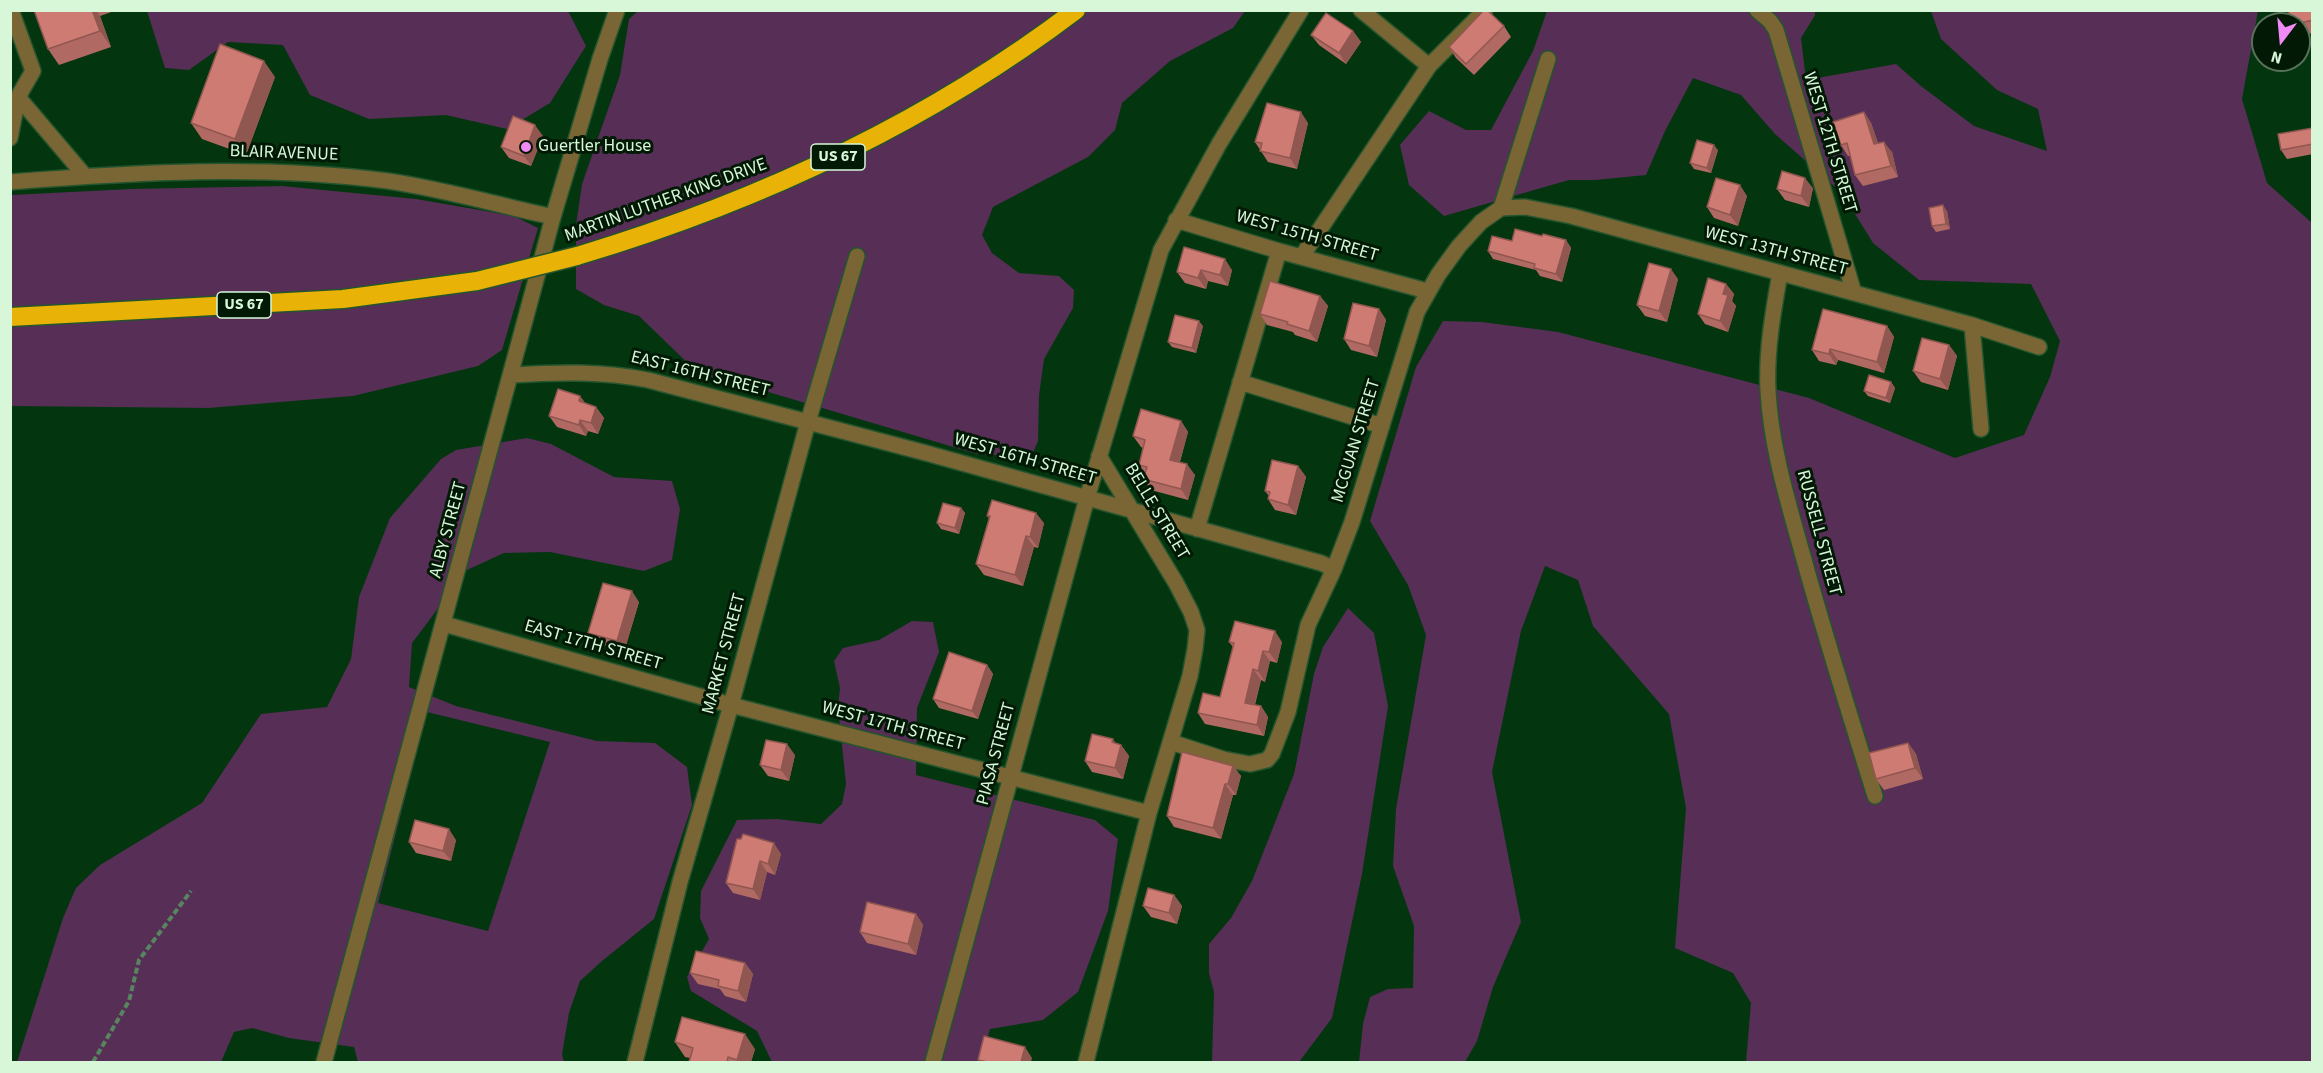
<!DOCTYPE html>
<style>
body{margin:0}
#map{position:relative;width:2323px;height:1073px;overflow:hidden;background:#03360e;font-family:"Source Sans 3",sans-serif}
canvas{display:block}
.frame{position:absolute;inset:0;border:12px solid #d7f7d8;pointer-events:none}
.north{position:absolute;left:2251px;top:12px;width:60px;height:60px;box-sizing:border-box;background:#021a05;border:2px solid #577259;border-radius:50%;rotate:196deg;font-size:16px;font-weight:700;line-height:24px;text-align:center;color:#d7f7d8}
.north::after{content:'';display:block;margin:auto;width:21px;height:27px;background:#f18af4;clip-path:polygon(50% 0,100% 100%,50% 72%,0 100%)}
</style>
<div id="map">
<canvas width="2323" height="1073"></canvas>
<div class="frame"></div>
<div class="north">N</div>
</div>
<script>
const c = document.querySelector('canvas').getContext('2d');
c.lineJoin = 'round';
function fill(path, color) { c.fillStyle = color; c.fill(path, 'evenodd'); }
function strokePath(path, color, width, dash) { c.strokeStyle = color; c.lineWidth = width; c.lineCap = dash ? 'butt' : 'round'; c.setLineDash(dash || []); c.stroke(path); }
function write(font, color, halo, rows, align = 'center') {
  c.font = font + ' "Source Sans 3",sans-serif'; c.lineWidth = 6; c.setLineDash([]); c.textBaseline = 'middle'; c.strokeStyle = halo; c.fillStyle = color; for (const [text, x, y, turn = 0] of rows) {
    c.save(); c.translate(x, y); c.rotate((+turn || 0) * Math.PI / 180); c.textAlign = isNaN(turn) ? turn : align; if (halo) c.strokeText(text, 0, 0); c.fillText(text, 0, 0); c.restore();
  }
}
fill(new Path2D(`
 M147,11h421l18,35 -36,57 -43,26 -61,-14 -77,4 -59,-24 -27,-50 -55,-3 -39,28 -24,-2z
 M638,11h607l-12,17 -63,33 -48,42 -7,27 -27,27 -95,50 -11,28 10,18 27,20 40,3 15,14 -1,18 -29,51 -5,36 -1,46 -7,16 -54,-3 -212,-63 -66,-17 -60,-58 -35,-11 -28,-16v-64l6,-41 38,-109 9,-56z
 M1547,11h268v4l-14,23 5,42 90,-16 25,22 53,40 73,25 -9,-42 -41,-19 -56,-51 -10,-28h327l-16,88 25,84 45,40v839h-566l5,-59 -18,-30 -58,-25 11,-140 -17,-94 -76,-88 -15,-46 -33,-14 -24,65 -29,141 29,150 -28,65 -16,54 -12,21h-106l4,-38 7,-27 18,-8 25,-1 1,-62 -21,-60 3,-57 30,-174 -18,-50 -38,-64 46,-154 27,-46 39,1 76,10 251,66 146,60 69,-23 26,-58 10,-36 -29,-57 -112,-4 -46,-37 -31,-50 -67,-59 -34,-39 -48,-17 -28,53 -19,44 -51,5h-26l-125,36 -35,-31 -9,-40 29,-34 37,19h25l42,-79z
 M282,186l134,13 98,17 24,12 -36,122 -24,16 -125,30 -145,12 -197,-2v-211l120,-6z
 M527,438l24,6 63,33 58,4 8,28 -8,51 -28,11 -94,-19 -46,1 -37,17 -55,73 -3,44 47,19 141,35 58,2 32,24 5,38 -38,114 -52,42 -22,20 -11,32 -7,41 2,8h-206l-4,-15 -65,-9 -37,-10 -18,4 -13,30h-204l46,-144 13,-30 24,-23 102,-62 59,-89 66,-7 24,-48 8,-62 31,-79 51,-59 15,-9zM427,712l123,30 -62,189 -110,-28z
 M1348,608l26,25 14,73 -26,168 -30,144 -33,44h-87l2,-70 -5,-19v-29l22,-26 21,-37 42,-107 20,-100 9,-27z
 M912,621l21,1 6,30 -22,56 -1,67 179,45 23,19 -10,72 -30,81 -35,28 -53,9 -9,33h-209l-15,-31 -66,-40 -4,-14 22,-38 -9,-21 1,-27 36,-71 40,-1 44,5 21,-20 4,-20 -8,-77 2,-19 -6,-27 9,-13 36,-8z`), '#562e56');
const minor = new Path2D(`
 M11,10l22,61 -15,26
 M1361,10l68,56
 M1757,10l13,11 6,9 78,263
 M10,138l8,-41 67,79
 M10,182c127,-10 252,-17 378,-1 55,8 110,24 165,36
 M1501,208l24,-1 46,9 401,109 67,22
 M1176,220l103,31 148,40
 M1302,256l127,-190 56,-56
 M1780,273c-7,40 -14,78 -12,118 3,56 20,111 35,165 22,80 47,160 72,240
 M1972,325l9,104
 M511,375c46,-3 91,-4 137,5l278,73 395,110 13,6
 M1240,382l142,44
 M1197,529l82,-278
 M444,624l287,81 418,108
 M1171,742l52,17 27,5 17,-4 5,-6 16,-42 20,-87 26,-56 18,-47 65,-210 21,-37 21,-29 22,-24 20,-14 47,-149
 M324,1062l229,-845 47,-158 17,-49
 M635,1062l45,-180 51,-177 77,-283 49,-166
 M933,1062l154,-564 74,-248 58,-106 82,-134
 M1086,1062l63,-249 41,-137 5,-27 2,-19 -6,-18 -15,-29 -77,-127`);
const highway = new Path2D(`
 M577,256c180,-54 349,-132 499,-246
 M10,317l333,-18 134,-18`);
strokePath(minor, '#25552e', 18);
strokePath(highway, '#25552e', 21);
strokePath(new Path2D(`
 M93,1062l36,-61 10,-41 52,-69`), '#58845f', 4, [6, 3]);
strokePath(minor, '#7a6534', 15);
strokePath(highway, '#e8b206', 18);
const highwayBridge = new Path2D(`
 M477,281l100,-25`);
strokePath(highwayBridge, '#25552e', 21, []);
strokePath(highwayBridge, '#e8b206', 18);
fill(new Path2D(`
 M34,10h83l-17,6 11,31 -52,18 -11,-16z
 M2313,10v23l-14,3v-12h-8z
 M1504,26l7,11 -37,38 -18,-17 -7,-11z
 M1353,31l8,11 -15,22 -27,-19 -8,-10z
 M275,77l-29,78 -44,-16 -11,-16z
 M1864,112l7,11 7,20 14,9 6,25 -35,9 -8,-11 -5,-19h-2l-7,-11z
 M1308,123l-11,46 -29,-7 -13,-20z
 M2313,128v26l-26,5 -6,-9z
 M543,136l-12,30 -22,-8 -8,-11z
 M1718,150l-7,23 -17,-4 -4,-6z
 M1813,188l-4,19 -24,-7 -8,-11z
 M1747,196l-9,30 -24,-8 -7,-11z
 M1947,211l3,18 -14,3 -4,-6z
 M1566,240l5,8 -9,34 -22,-6 -4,-6 -43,-11 -5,-8 24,-10z
 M1184,247l48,23 -4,16 -20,-5 -2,8 -21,-6 -8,-11z
 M1678,279l-11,43 -22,-6 -8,-11z
 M1726,284l8,10 -2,7 4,5 -8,26 -23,-8 -7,-10z
 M1320,296l8,10 -11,36 -22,-7 -2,-3 -26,-7 -7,-11z
 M1379,309l7,11 -9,37 -26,-7 -7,-11z
 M1203,326l-7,27 -24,-6 -4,-5z
 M1887,326l7,11 -10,36 -46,-13 -2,5 -17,-4 -7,-11z
 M1949,345l8,11 -9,34 -27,-8 -8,-11z
 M1891,382l4,6 -5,15 -22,-7 -4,-5z
 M580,396l5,7 11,4 8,11 -6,16 -10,-3 -2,5 -29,-9 -8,-11z
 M1181,421l7,11 -8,30 15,13 -7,25 -37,-10 -8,-11 2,-5 -6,-9 4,-17 -2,-1 -8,-11z
 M1298,466l8,11 -10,38 -21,-5 -7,-11 1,-3 -4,-5z
 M961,508l4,5 -6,21 -18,-5 -4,-6z
 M987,516l57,7 -6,25 -4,-1 -11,39 -39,-11 -8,-11 13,-46z
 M639,602l-15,50 -28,-9 -8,-10z
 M1229,642h53l-5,21 -7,-2 -5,21 -4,-2 -6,25 6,1 7,11 -4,19 -59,-12 -7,-11 22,-16 13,-50z
 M987,665l6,9 -15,45 -39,-11 -6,-9z
 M1116,743l5,2 8,11 -6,23 -31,-7 -7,-11z
 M1908,743l8,11 7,25 -39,11 -8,-11z
 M795,755l-6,26 -21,-5 -8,-11z
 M1233,766l8,10 -5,19h-3l-12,44 -47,-12 -7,-11z
 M737,839l44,15 -6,21 -8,-3 -7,28 -27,-7 -7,-10z
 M456,840l-5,21 -35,-8 -7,-11z
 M1174,895l8,11 -5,18 -26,-7 -8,-11z
 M916,914l7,11 -7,30 -49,-12 -7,-11z
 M745,963l8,11 -7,28 -21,-6 -5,-7 -22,-5 -8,-11z
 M675,1042l80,7 -4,13h-62l1,-4 -5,-1z`), '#b16a63');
fill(new Path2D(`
 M92,10h4l4,6 11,31 -11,-16z
 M1353,31l8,11 -15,22 -7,-11z
 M264,61l11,16 -29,78 -11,-16z
 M1301,112l7,11 -11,46 -7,-11z
 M1864,112l7,11 11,32 -8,-11z
 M535,125l8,11 -12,30 -7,-10z
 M1884,142l8,10 6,25 -7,-11z
 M1714,145l4,5 -7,23 -4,-5z
 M1805,178l8,10 -4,19 -8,-11z
 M1740,185l7,11 -9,30 -8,-11z
 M1943,205l4,6 3,18 -4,-5z
 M1566,240l5,8 -9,34 -6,-8z
 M1225,259l7,11 -4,16 -8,-11z
 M1671,269l7,10 -11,43 -8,-11z
 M1201,270l7,11 -2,8 -8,-11z
 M1726,284l8,10 -2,7 4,5 -8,26 -8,-11 3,-27z
 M1320,296l8,10 -11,36 -8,-11z
 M1379,309l7,11 -9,37 -8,-11z
 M1199,321l4,5 -7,27 -4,-5z
 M1887,326l7,11 -10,36 -7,-11z
 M1949,345l8,11 -9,34 -8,-11z
 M1830,349l8,11 -2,5 -7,-11z
 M1891,382l4,6 -5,15 -4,-5z
 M580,396l8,11 -9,-6z
 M596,407l8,11 -6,16 -7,-11z
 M580,420l8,11 -2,5 -7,-11z
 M1181,421l7,11 -11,39 -7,-11z
 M1187,464l8,11 -7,25 -7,-11z
 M1298,466l8,11 -10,38 -8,-10z
 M961,508l4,5 -6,21 -4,-6z
 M1036,513l8,10 -6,25 -8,-11z
 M1026,536l8,11 -11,39 -8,-11z
 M632,591l7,11 -15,50 -7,-11z
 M1275,631l7,11 -5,21 -8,-11z
 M1263,651l7,10 -5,21 -7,-11z
 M987,665l6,9 -15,45 -6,-8z
 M1253,669l8,11 -9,34 -7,-11z
 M1261,706l7,11 -4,19 -7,-11z
 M1113,739l7,11 1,-5 8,11 -6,23 -8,-11 -3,-26z
 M1908,743l8,11 7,25 -8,-11z
 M787,744l8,11 -6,26 -8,-11z
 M1233,766l8,10 -5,19 -8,-11z
 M1225,784l8,11 -12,44 -8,-11z
 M449,829l7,11 -5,21 -8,-10z
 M774,843l7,11 -6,21 -7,-11z
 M760,861l7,11 -7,28 -7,-11z
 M1174,895l8,11 -5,18 -8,-11z
 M916,914l7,11 -7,30 -8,-11z
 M745,963l8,11 -7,28 -8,-11z
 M745,1034l10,15 -4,13h-12l-2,-2z
 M1025,1047l7,11 -1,4h-10z`), '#905650');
const building = new Path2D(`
 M34,10h58l8,21 -52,18z
 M1484,10h3l17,16 -38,38 -17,-17z
 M2288,10h25v10l-17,4h-5z
 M1326,13l27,18 -14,22 -28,-18z
 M220,44l44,17 -29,78 -44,-16z
 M1267,103l34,9 -11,46 -30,-7 2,-8 -7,-1z
 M1864,112l10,32 10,-2 7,24 -36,9 -8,-32 -6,2 -8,-23z
 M513,116l22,9 -11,31 -23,-9z
 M2313,128v16l-32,6 -3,-16z
 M1697,140l17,5 -7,23 -17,-5z
 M1782,171l23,7 -4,18 -24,-7z
 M1716,178l24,7 -10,30 -23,-8z
 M1943,205l3,19 -14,2 -3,-18z
 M1515,229l27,7 1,-2 23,6 -10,34 -22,-6 1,-4 -47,-13 4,-15 20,5z
 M1184,247l41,12 -5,16 -19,-5 -3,8 -21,-6z
 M1649,263l22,6 -12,42 -22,-6z
 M1708,278l18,6 -3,10 5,1 -8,26 -22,-7z
 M1270,281l50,15 -11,35 -22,-7 1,-2 -28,-8z
 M1353,303l26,6 -10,37 -25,-7z
 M1823,309l64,17 -10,36 -47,-13 -1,5 -17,-4z
 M1175,315l24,6 -7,27 -24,-6z
 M1922,338l27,7 -9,34 -27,-8z
 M1869,375l22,7 -5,16 -22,-7z
 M558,389l22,7 -1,5 17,6 -5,16 -11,-3 -1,5 -30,-9z
 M1141,409l40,12 -11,39 17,4 -6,25 -38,-10 4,-12 -8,-2 6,-25 -12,-4z
 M1272,460l26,6 -10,39 -20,-6 2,-7 -5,-1z
 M992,500l44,13 -6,24 -4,-1 -11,39 -39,-11 14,-48h-3z
 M943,503l18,5 -6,20 -18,-5z
 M603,583l29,8 -15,50 -29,-8z
 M1235,621l40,10 -6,21 -6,-1 -5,20 -5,-2 -8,34 16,3 -4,19 -59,-12 5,-20 17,4 14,-54 -5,-1z
 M949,652l38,13 -15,46 -39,-12z
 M1092,734l21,5 -1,3 9,3 -6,23 -30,-7z
 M766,740l21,4 -6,26 -21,-5z
 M1908,743l7,25 -39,11 -7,-26z
 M1182,752l51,14 -5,18h-3l-12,44 -46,-12z
 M415,820l34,9 -6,22 -34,-9z
 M743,834l31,9 -6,21 -8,-3 -7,28 -27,-6 11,-44h4z
 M1148,888l26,7 -5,18 -26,-7z
 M867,902l49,12 -8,30 -48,-12z
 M696,951l49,12 -7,28 -20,-5 1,-6 -29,-7z
 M682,1017l63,17 -8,26 -9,-3 -1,5h-38l4,-14 -18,-6z
 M984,1036l41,11 -4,15h-34l-9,-2z`);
fill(building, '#ce7b73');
strokePath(building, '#905650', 1.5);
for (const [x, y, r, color] of [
 [526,147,6,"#f18af4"]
]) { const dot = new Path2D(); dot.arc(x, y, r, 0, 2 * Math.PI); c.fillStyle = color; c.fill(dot); strokePath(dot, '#021a05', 2); }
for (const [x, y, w] of [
 [838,157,54],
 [244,305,54]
]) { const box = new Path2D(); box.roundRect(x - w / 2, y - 13, w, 26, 4.5); c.fillStyle = '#021a05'; c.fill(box); strokePath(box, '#d7f7d8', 1.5); }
write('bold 16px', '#d7f7d8', null, [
 ["US 67",838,157],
 ["US 67",244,305]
]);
write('18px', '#d7f7d8', '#021a05', [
 ["WEST 12TH STREET",1829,143,73],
 ["BLAIR AVENUE",284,154,2],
 ["MARTIN LUTHER KING DRIVE",666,201,-20],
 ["WEST 15TH STREET",1307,237,16],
 ["WEST 13TH STREET",1776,252,15],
 ["EAST 16TH STREET",700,375,14],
 ["MCGUAN STREET",1357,441,-73],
 ["WEST 16TH STREET",1025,460,16],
 ["BELLE STREET",1156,512,59],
 ["ALBY STREET",449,530,-75],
 ["RUSSELL STREET",1818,533,75],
 ["EAST 17TH STREET",593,646,16],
 ["MARKET STREET",725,654,-75],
 ["WEST 17TH STREET",893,727,15],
 ["PIASA STREET",997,754,-75]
]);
write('18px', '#d7f7d8', '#021a05', [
 ["Guertler House",538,147]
], 'left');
</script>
